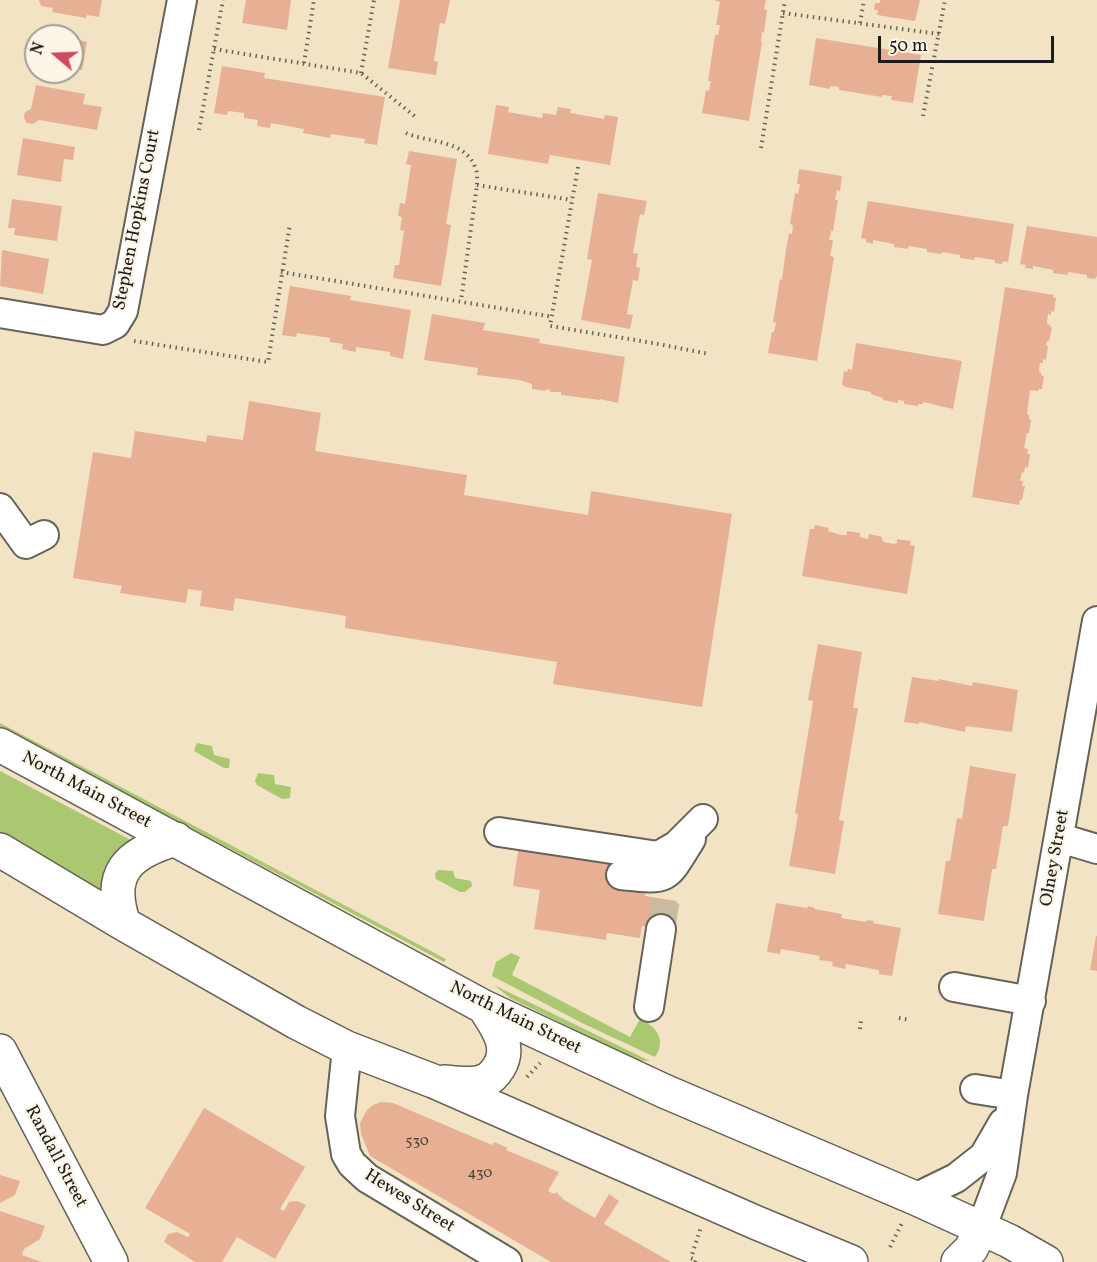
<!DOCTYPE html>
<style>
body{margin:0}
#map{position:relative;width:1097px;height:1262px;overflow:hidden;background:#f2e3c5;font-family:Vollkorn,serif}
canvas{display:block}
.north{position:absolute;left:24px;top:24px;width:60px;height:60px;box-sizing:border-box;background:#fcf5e5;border:2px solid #a29e95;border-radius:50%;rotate:289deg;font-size:16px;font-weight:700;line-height:24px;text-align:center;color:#1c1c1c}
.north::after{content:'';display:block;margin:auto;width:21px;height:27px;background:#d1495b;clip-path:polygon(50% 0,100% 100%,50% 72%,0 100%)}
.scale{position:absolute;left:878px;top:36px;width:176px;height:27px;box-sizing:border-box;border:3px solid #1c1c1c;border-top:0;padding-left:8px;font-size:18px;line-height:21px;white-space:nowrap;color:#1c1c1c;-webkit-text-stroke:4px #fcf5e5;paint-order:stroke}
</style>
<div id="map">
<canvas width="1097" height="1262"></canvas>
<div class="north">N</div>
<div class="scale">50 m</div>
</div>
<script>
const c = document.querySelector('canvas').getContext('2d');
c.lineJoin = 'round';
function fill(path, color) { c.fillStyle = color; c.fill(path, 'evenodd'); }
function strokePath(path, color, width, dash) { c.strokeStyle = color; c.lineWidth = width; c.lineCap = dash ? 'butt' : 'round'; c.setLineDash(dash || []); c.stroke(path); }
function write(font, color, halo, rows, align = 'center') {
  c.font = font + ' Vollkorn,serif'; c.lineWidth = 4.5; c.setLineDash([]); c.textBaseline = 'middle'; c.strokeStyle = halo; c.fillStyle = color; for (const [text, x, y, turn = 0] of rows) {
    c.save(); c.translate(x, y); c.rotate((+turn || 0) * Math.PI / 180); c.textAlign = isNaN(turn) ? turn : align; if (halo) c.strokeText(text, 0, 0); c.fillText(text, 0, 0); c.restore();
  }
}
fill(new Path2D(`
 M0,723l446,236 -2,3 -444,-235z
 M197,743l15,3 2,9 16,4 -1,9h-5l-30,-17z
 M0,771l131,69 1,3 -28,51 -104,-61z
 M258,773l16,2 1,9 16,3 -1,11 -8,1 -25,-14 -2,-4z
 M438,870l15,1 2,7 16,3 1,5 -7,6h-5l-24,-13 -1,-5z
 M511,953l9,4 -8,18 118,62 10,-18c16,7 27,21 15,38l-71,-33 -92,-48 4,-14z
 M494,985l156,76 -13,-1 -127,-62z`), '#a9c86f');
fill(new Path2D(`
 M39,0h63l-3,17 -12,-2 -1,3 -34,-6 1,-4 -12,-2z
 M246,0h45l-4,30 -45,-7z
 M400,0h50l-5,24 -5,-1 -6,38 4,1 -2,13 -48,-7z
 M714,0h52l-2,9 3,1 -3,23 -2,-1 -1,10h1l-13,79 -47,-8 4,-23 3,1 2,-10h-3l7,-46h3l2,-10h-4l4,-23z
 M880,0h40l-5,21 -38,-6 1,-5h-4l1,-7h5z
 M55,30l20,3 -1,6 13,3 -5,28 -10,-2v-32h-18z
 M816,38l105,17 -8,48 -22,-3 1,-4 -10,-1v2l-43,-7v-3l-9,-1v3l-21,-4z
 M222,66l43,7 -1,5 121,19 -8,48 -13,-2 1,-4 -34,-5 -1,4 -27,-5 1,-4 -33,-6 -1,5 -13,-2 1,-6 -14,-2v-5l-16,-2 -1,4 -13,-2z
 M36,85l49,9 -2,10 19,3 -5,23 -58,-10 -6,4 -6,-1 -3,-5 1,-6 6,-3z
 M496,105l13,2 -1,5 34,6 1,-5 13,2 2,-8 13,2 -1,4 34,6 1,-4 13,2 -8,48 -60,-10 -2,9 -60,-10z
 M23,138l52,9 -2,13 -9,-1 -3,23 -44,-7z
 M409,151l48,8 -11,65 5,1 -10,61 -48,-8 2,-13h4l5,-34 -4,-1 2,-13 -4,-1 2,-13 5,1 6,-39 -5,-1z
 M799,169l43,7 -2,15 -3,-1 -2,10h3l-5,31h-2l-2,9h4l-3,16 4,1 -17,104 -49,-8 4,-21h2l2,-9 -3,-1 7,-43 2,1 4,-31 3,-16 3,1 1,-9 -3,-1 5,-31 3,1 2,-10h-3z
 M598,193l49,8 -3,14 -4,-1 -7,39 5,1 -2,13 4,1 -2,13 -5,-1 -6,34 6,1 -3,14 -49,-9 11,-60 -5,-1z
 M12,199l50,7 -5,35 -43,-6 1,-7h-7z
 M868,201l146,23 -6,38 -5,-1 -1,3 -7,-1v-3l-20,-3 -1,3 -14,-2v-3l-18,-3 -1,2 -14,-2v-3l-18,-3 -1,3 -14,-2v-3l-21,-4v4l-7,-2v-3l-5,-1z
 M1027,226l70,11v39l-2,3 -8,-1v-3l-19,-3v3l-15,-2v-3l-20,-4v3l-8,-1 1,-3 -6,-1z
 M2,250l47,9 -6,35 -43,-8z
 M290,286l61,10 -1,4 61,10 -8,49 -13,-3v-4l-34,-5v5l-14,-3 1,-5 -13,-2v-4l-33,-5 -1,4 -14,-2z
 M1005,287l49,8 -1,2 3,1 -2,14 -3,-1v4l-3,-1 -1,9 5,5 -3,13h-2l-1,5h2l-2,14 -3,-1v4h-3l-1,8 2,1v3l3,1 -2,13h-3l-1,2 -8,-1 -3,24 2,1v4l2,1 -2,13h-2l-3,15 4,1 -1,5h3l-2,14 -3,-1 -1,6 -2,-1 -2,9h3l-1,5h3l-3,14h-2l-1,5 -47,-8z
 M432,314l53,9 -2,7 57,9 -1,4 86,14 -7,46 -18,-4v1l-39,-5v-3h-11v-2l-4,-1v2l-14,-2v-5l-13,-4 -42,-5 1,-7 -54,-8z
 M856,343l106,18 -9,48 -30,-7v2h-5v2l-14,-2v-3l-6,-1v3l-15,-3v-2l-12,-4v-2l-26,-5 -3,-3 2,-13 3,1 1,-3 4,1z
 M249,401l72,12 -6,38 152,24 -3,20 124,20 3,-24 141,23 -30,193 -149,-23 4,-22 -212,-34 1,-12 -111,-18 -2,13 -33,-5 2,-15 -14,-2 -2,14 -66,-10 2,-7 -49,-8 20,-126 38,6 4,-27 71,11 1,-7 36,5z
 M815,525l14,3 -1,3 13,4h6v-4l13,2v4l8,2 1,-5 13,3v3l2,2 10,2 3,-1v-4l14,2 -1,4 5,1 -8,48 -105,-18 8,-47h4z
 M818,644l44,8 -9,56h5l-19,112 5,1 -9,53 -46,-8 7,-39 2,-13 -3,-1 16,-98 2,-14 -5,-1z
 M912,677l27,4v-2l33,7 1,-4 45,8 -6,42 -46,-6 -1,6 -46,-10v2l-15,-2z
 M970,766l46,8 -8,52h-5l-7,43h-4l-8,52 -46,-7 8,-53h4l7,-43 5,1z
 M519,844l96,15 31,30 -1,7 32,5 -5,30 -30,-5 -2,12 -33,-5 -1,7 -72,-11 6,-39 -27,-4z
 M776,903l31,5 1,-2 7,2 -1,1 28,5 -1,4 25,4 1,-2 7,1 -1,2 28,5 -9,48 -13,-2v-4l-33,-6 -1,5 -13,-3 1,-4 -14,-2 1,-4 -39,-7 -1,5 -13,-2z
 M1096,936h1v35l-7,-1z
 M381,1102l12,1 99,42 2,-3 14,6 -2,2 53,22 -11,19 6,3 2,-2 8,8 31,18 14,-24 10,7 -15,23 67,38h-120l-181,-106 -9,-22 -1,-11 7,-13 6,-5z
 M204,1108l101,59 -25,42 4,2 5,-9 8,-1 9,4 -31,54 -38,-22 -15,25h-27l-31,-20 4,-8 9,-2 11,5 2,-3 -45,-26z
 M0,1175l20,6 -5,14 -15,8z
 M0,1211l45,15 -5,13 -16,10 -2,6 20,7h-42z`), '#e7b095');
strokePath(new Path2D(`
 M661,929l5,-30`), '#c7bba3', 28, [28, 14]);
const minor = new Path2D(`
 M0,313l103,17 12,-6 8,-13 59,-311
 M0,508l26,36 18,-9
 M499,832l159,24 19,-11 26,-26
 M1060,838l37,11
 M621,875c49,5 44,6 70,-36
 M954,987l77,14
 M649,1007l12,-78
 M347,1048l-7,68 6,38 6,10 15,14 140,84
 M975,1089l38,6
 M915,1198l41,-20 28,-22 19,-33
 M981,1229l21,-56 11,-78 84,-474`);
const major = new Path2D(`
 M0,745l484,262 180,84 251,107 94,43 37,21
 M0,850l124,74 172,98 51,26 86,33 324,142 94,39
 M124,924c-18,-51 4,-71 52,-85
 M0,1051l111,211
 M444,1082c12,1 31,4 42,-2 5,-2 10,-8 13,-13 13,-21 -3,-41 -15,-60
 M958,1262l13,-13 10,-20`);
strokePath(minor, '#676257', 32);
strokePath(major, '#676257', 36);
strokePath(new Path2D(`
 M783,13l156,21
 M860,23l4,-23
 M214,49l147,24 56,45
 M304,63l10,-63
 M361,73l13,-73
 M923,116l22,-116
 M199,130l24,-130
 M406,133c22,10 58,6 69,34 3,5 2,13 2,18l-16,116
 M761,148l24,-148
 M578,167l-28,159 103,17 56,11
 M477,185l95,15
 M281,272l272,45
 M134,341l134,21 22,-138
 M899,1018l11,2
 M860,1029l1,-8
 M527,1077l13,-14
 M890,1247l13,-26
 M695,1262l1,-2 -5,-2 10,-31`), '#676257', 4, [1.5, 4.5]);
strokePath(minor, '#fff', 28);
strokePath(major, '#fff', 33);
write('15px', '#4f413a', null, [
 ["530",417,1142],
 ["430",480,1174]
]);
write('18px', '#1c1c1c', '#fcf5e5', [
 ["Stephen Hopkins Court",138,220,-79],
 ["North Main Street",86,791,28],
 ["Olney Street",1056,858,-80],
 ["North Main Street",515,1019,26],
 ["Randall Street",55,1157,62],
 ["Hewes Street",409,1202,32]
]);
</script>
